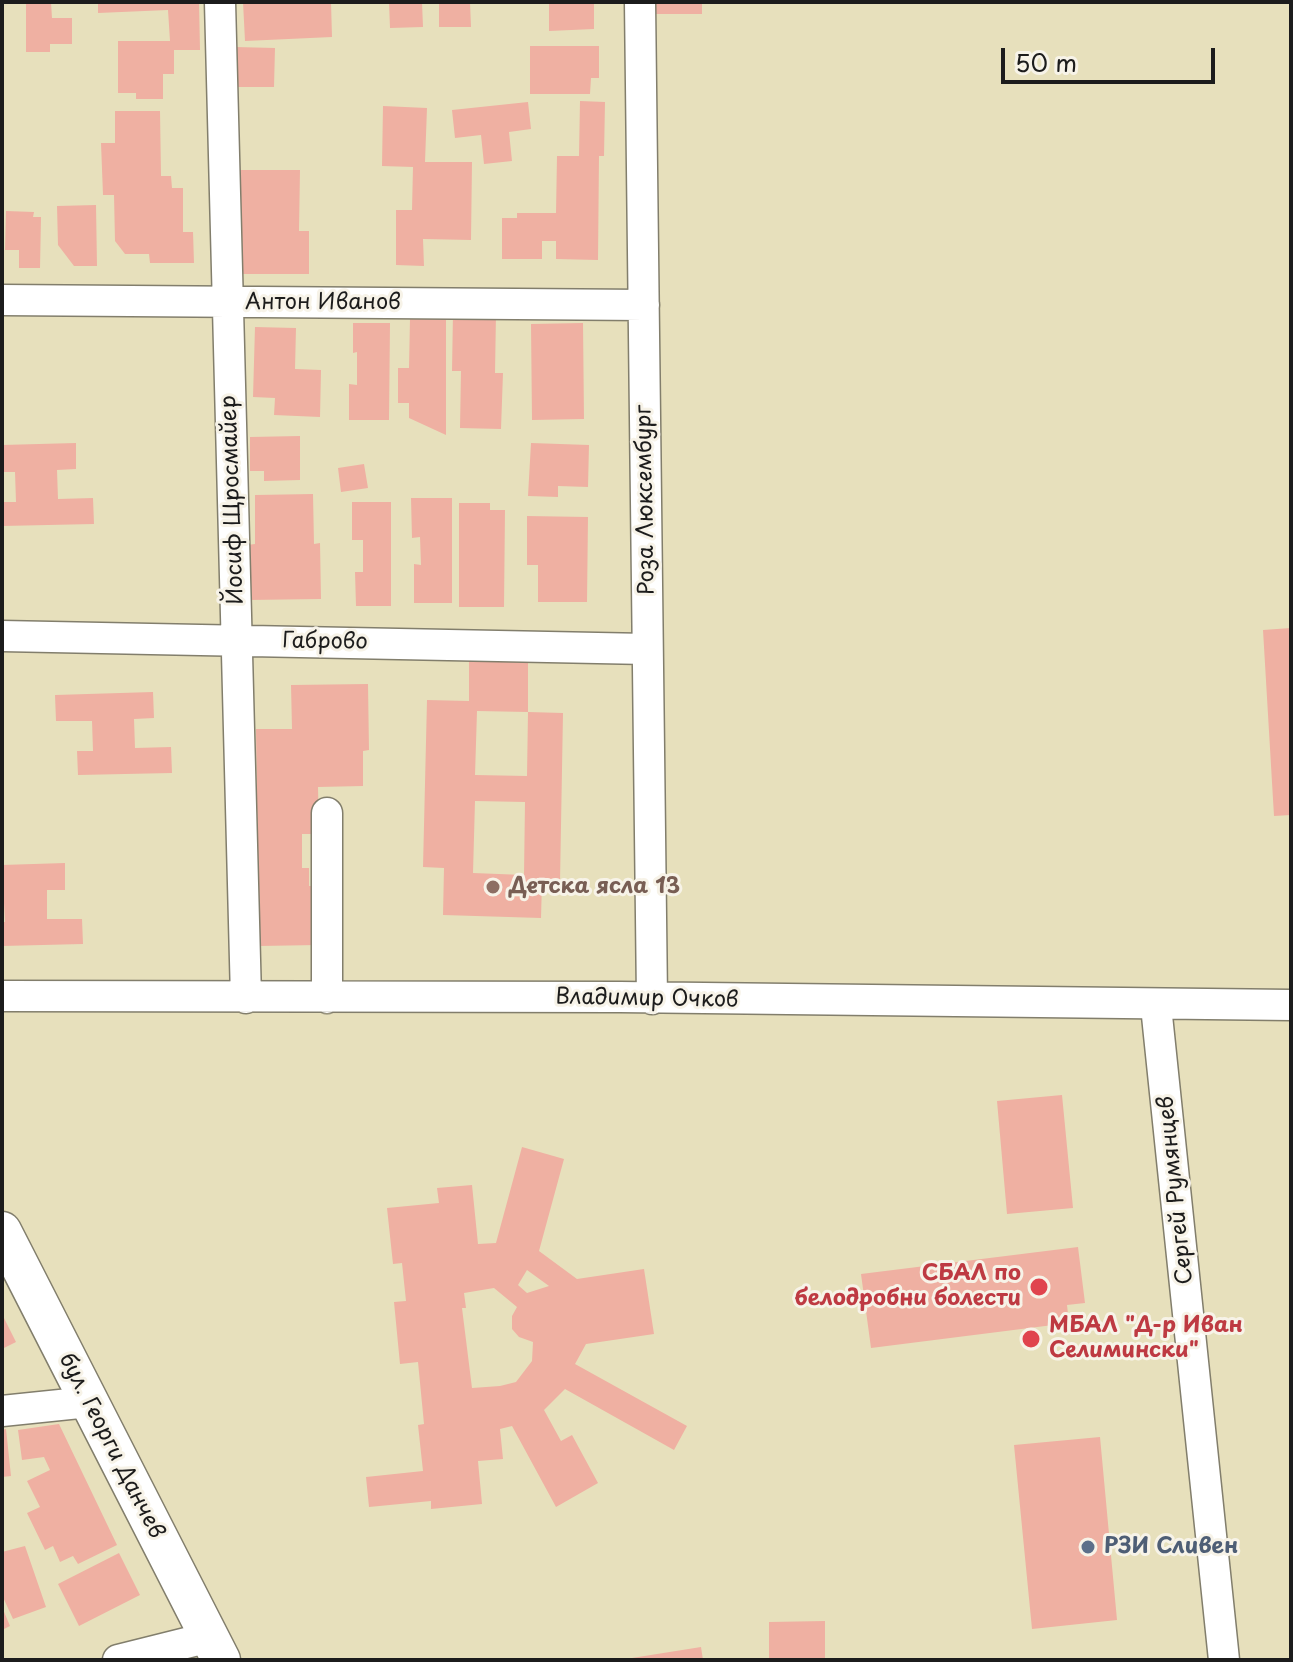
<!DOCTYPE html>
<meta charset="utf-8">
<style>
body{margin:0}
#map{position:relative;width:1293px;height:1662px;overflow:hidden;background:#e7e0bc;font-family:"Playpen Sans",sans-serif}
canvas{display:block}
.frame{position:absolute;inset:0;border:4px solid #1c1c1c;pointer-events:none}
.scale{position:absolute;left:1001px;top:48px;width:214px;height:36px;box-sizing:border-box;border:4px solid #1c1c1c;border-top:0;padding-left:10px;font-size:24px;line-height:28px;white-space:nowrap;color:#1c1c1c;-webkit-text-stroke:6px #f7f3e8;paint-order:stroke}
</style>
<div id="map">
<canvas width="1293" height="1662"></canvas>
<div class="frame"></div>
<div class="scale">50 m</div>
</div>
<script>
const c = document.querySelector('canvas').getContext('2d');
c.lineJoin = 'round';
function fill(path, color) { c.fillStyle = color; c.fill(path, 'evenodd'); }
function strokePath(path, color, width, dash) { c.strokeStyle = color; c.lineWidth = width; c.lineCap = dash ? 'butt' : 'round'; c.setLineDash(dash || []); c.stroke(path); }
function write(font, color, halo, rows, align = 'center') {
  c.font = font + ' "Playpen Sans",sans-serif'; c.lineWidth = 6; c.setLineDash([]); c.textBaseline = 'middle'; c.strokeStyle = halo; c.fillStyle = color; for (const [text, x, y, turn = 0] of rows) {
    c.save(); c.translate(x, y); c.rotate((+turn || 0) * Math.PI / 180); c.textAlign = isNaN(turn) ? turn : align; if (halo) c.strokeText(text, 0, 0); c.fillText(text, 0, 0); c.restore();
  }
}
fill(new Path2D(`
 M26,2h25l1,16h20v26h-22v8h-24z
 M98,2h101l1,48h-26v24h-11v25h-27v-6h-18v-52h52l-2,-31 -70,3z
 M243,2h88l1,35 -87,4z
 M389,2h33l1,25 -33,1z
 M439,2h31l1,25h-32z
 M549,2h45v27l-45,2z
 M654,2h48v12h-48z
 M530,46h69v32h-8l-1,16h-60z
 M235,47l40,1 -1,39h-39z
 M580,101l25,1 -1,54h-5l-1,104 -42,-1v-18h-14v18h-40v-41h15v-5h39l1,-57h22z
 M528,102l3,27 -22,3 3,29 -28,3 -3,-29 -26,3 -3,-28z
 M383,106l44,2 -2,54h47l-1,78 -48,-1 1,27 -28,-1v-55h16l1,-43 -31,-1z
 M115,111h45l1,65h10l1,12h11v44h10l1,31h-44l-1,-9h-24l-10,-13 -1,-46h-11l-2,-52h14z
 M238,170h62l-1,61h10v43h-71z
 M96,205l1,61h-23l-16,-21 -1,-39z
 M6,211l28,1 -1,5h8l-1,51h-21v-18h-14z
 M453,313l43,1 -1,59h8l-2,56 -41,-1 1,-57h-9z
 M410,319h36v116l-37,-17v-15h-11v-35h11z
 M353,323h37l-1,97h-40v-36l8,1v-33l-4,1z
 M583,323l1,96 -52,1 -1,-96z
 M255,327l41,1 -1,41 26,1 -1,47 -46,-2 1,-17 -22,-1z
 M300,436v44l-36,1v-10h-14v-34z
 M76,443v26l-19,1 1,29 35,-1 1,26 -92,2v-24h14l-1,-30h-13v-27z
 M531,443l58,2 -1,42 -30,-1v11l-30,-1z
 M364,464l4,24 -27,4 -3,-24z
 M313,494l1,50 6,-1 1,56 -73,1 -1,-55 8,-1v-49z
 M411,498h41v105h-38v-39l7,1 -1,-28 -8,1z
 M352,502h39v104h-35l-1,-34h8v-32h-11z
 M459,503h31v7h15l-1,97h-45z
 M527,516l61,1 -1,85h-49v-37h-11z
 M1291,628v187l-17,1 -11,-186z
 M469,661l59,1v50l-51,-1 -2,64 52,1 1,-64 35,1 -3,169h-18l-1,36 -98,-3 1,-47 -21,-1 4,-167 42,1zM475,801l50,1 -1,73 -51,-2z
 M368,684l1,66 -6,1v35l-45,1 1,47h-17v34h7v18h8l1,59 -59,1 -3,-217h36l-1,-44z
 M153,692l1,26 -20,1 1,29 36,-1 1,26 -94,2 -1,-24h16l-1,-30h-36l-1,-26z
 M65,863v27h-18v29h35l1,25 -81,2v-24h3l-3,-57z
 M1062,1095l11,113 -66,6 -10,-113z
 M522,1147l42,12 -25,92 38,28 67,-10 10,65 -68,10 -11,20 112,62 -13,24 -109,-61 -21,21 17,31 11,-6 26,48 -42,24 -44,-81 -12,3 3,30 -25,2 4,43 -51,5v-8l-62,6 -3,-30 57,-6 -5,-46 6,-1 -6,-62 -18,2 -6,-62 12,-1 -4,-38 -9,1 -6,-56 52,-5 -2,-15 35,-3 6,59 18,-1zM527,1270l22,16 -22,7 -9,-8zM494,1288l23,19 -5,9v13l7,8 14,5 -1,19 -16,21 -16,4 -28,2 -10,-80h4l-2,-15z
 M1078,1247l7,56 -18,2 2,18 -198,25 -10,-74z
 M2,1314l14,28 -14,7z
 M59,1424l58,121 -39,19 -5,-8 -13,6 -7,-16 -8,4 -18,-37 13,-6 -13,-26 23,-11 -6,-13 -22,3 -4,-30z
 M6,1429l5,47 -9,1v-47z
 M1100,1437l17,183 -85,9 -18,-184z
 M25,1546l21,61 -33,12 -11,-24v-43z
 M119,1553l21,42 -61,31 -21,-42z
 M2,1607l8,19 -8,4z
 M825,1621v39h-56v-38z
 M701,1647l2,13h-71v-2z`), '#efb0a2');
const minor = new Path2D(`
 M220,2l26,996
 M640,2l12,997
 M2,300l642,5
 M2,636l645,13
 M2,996l618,1 671,8
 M327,998v-185
 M1156,1006l68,654
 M2,1411l87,-9
 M118,1660l92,-23`);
const major = new Path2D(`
 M2,1231l219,429`);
strokePath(minor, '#827e6c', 33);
strokePath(major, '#827e6c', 41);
strokePath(minor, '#fff', 30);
strokePath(major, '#fff', 38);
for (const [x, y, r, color] of [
 [493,887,8,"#8d6e63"],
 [1039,1287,10,"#e0444e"],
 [1031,1339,10,"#e0444e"],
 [1088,1547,8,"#5c6f8a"]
]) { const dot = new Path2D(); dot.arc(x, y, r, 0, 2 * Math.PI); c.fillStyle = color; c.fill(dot); strokePath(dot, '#f7f3e8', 3); }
write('22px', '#1c1c1c', '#f7f3e8', [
 ["Антон Иванов",323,303],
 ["Йосиф Щросмайер",233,500,-92],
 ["Роза Люксембург",646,500,-91],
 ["Габрово",325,642,1],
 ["Владимир Очков",647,999,1],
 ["Сергей Румянцев",1176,1190,-96],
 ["бул. Георги Данчев",111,1446,63]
]);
write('bold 22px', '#785e54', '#f7f3e8', [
 ["Детска ясла 13",509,887]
], 'left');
write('bold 22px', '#be3a42', '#f7f3e8', [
 ["СБАЛ по",1021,1274],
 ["белодробни болести",1021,1299],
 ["МБАЛ \"Д-р Иван",1049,1326,"left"],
 ["Селимински\"",1049,1351,"left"]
], 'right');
write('bold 22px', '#4e5e75', '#f7f3e8', [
 ["РЗИ Сливен",1104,1547]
], 'left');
</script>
